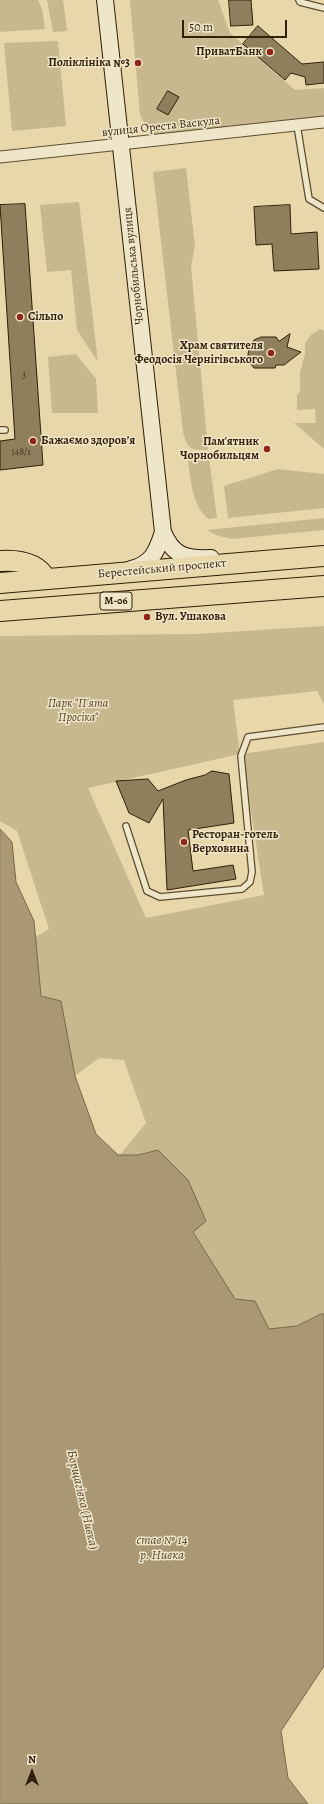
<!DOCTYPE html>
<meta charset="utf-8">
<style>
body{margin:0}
#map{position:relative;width:324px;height:1804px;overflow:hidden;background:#e7d7ab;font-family:Alegreya,serif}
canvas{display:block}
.north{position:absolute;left:12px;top:1752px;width:40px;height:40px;-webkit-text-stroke:3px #efe5c8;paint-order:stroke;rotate:0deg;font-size:11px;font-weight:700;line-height:16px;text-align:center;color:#311f07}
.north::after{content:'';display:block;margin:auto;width:14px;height:18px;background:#311f07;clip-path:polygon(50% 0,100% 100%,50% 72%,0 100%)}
.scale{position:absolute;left:182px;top:20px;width:105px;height:18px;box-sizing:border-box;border:2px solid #311f07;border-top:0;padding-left:5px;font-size:12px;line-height:14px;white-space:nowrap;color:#311f07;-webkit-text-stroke:3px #efe5c8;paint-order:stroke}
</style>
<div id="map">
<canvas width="324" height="1804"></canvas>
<div class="north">N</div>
<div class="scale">50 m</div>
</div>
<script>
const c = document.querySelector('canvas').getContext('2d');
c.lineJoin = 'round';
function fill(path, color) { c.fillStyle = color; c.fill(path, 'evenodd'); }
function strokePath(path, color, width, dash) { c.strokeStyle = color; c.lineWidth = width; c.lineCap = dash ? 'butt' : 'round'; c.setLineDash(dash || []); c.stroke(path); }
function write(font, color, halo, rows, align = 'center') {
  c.font = font + ' Alegreya,serif'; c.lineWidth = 3; c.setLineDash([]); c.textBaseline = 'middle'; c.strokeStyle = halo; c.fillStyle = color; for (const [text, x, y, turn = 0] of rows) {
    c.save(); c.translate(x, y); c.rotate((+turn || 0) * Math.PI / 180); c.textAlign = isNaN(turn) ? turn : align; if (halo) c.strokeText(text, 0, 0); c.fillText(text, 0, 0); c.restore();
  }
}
fill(new Path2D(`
 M0,0h38l4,9 3,20 -45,3z
 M47,0h16l4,31 -14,1z
 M130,0h88l12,33 65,57 29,-2v29l-173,18 -11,-20z
 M58,41l8,85 -54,5 -8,-88z
 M186,168l9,78 -4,20 17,184c-18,0 -20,0 -25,-18l-30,-260z
 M79,202l19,160 -21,-32 -6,-60 -24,2 -7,-67z
 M320,329l4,2v118l-30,-26h22l-1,-14 -18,1v-15l3,-3v-19l5,-19v-11l6,-8z
 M76,354l20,25 2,34h-46l-4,-56z
 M209,458l8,60 -9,1c-16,-15 -17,-37 -20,-58z
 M278,469l46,5v34l-96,10 -4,-32z
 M324,518v12l-93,9 -15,-4 -9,-5z
 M324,626v78l-7,-13 -84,9 7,54 -152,34 58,130 118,-23 -22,-141 82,-12v572h-3l-24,12 -28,3 -14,-28 -20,-2 -42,-67 -35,-82 -21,5h-17l26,-32 -22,-63 -25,-2 -24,18 -14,-75 -20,-5 -6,-59 14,-8 -32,-98 -17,-10v-185l197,-2z`), '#c8b88f');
const water = new Path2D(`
 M0,829l12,13 4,40 18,39 7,75 20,5 14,75 21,58 22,21h20l20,-5 30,30 18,41 -13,11 42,67 20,2 14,28 28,-3 24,-12h3v352l-43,65 7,47 20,26h-308z`);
fill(water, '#a99873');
strokePath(water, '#796848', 1);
const building = new Path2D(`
 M229,0h22l2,25 -22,1z
 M258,26l44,38 22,-2v21l-18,2 -1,-8 -14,-4 -6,7 -42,-36z
 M168,91l11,6 -11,18 -11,-6z
 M25,204l18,261 -43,5v-29l15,-2 -15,-234z
 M290,205l1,29 26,-2 2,37 -45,2 -2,-27 -16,1 -2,-38z
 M290,334l-3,13 14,5 -17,13h-8l-1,3h-21l-4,-5 -2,-8 1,-8 5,-7 7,-3h15l3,4z
 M212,771l17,3 5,49 -46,7 5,41 40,-6 3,14 -69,11 -4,-91 -14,24 -20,-10 -13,-32 32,-2 10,12 28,-11 19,-5z`);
fill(building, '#907f5c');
strokePath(building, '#311f07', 1);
const lane = new Path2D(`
 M299,0l1,2 24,6
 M297,125l12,74 15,9
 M0,430h5
 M126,826l21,65 13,6 82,-8 8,-7 2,-10 -11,-116 7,-19 76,-10`);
const street = new Path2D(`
 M0,157l324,-35`);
const secondary = new Path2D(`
 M105,0l58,532c10,24 23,27 48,26
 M131,569c21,-5 26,-18 32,-37`);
const highway = new Path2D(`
 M0,561c18,-1 37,1 46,18
 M0,583l324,-27
 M0,611l324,-25`);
strokePath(lane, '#5e4d30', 8);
strokePath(street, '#5e4d30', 13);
strokePath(secondary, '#311f07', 18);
strokePath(highway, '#311f07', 22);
strokePath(lane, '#efe5c8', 5.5);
strokePath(street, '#efe5c8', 11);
strokePath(secondary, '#efe5c8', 16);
strokePath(highway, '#e7d7ab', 20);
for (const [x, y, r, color] of [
 [270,52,4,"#8f2418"],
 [138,63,4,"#8f2418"],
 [20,317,4,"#8f2418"],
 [271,353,4,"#8f2418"],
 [33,441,4,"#8f2418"],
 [267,449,4,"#8f2418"],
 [147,617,4,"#8f2418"],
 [184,842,4,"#8f2418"]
]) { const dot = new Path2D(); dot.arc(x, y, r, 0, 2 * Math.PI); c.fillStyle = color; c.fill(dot); strokePath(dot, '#efe5c8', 1.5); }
write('10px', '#49371c', null, [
 ["3",24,376],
 ["148/1",21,453]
]);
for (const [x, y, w] of [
 [116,601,32]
]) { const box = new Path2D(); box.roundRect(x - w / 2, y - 9, w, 18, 3); c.fillStyle = '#efe5c8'; c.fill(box); strokePath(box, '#311f07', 1); }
write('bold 11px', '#311f07', null, [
 ["М-06",116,601]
]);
write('bold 12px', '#311f07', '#efe5c8', [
 ["ПриватБанк",262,52],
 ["Поліклініка №3",130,63],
 ["Сільпо",28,317,"left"],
 ["Храм святителя",263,346],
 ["Феодосія Чернігівського",263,360],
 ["Бажаємо здоровʼя",41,441,"left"],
 ["Пам'ятник",259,442],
 ["Чорнобильцям",259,456],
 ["Вул. Ушакова",155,617,"left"],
 ["Ресторан-готель",192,835,"left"],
 ["Верховина",192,849,"left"]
], 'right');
write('12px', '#311f07', '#efe5c8', [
 ["вулиця Ореста Васкула",161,127,-6],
 ["Чорнобильська вулиця",134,266,-96],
 ["Берестейський проспект",162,569,-5]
]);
write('italic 12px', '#574529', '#efe5c8', [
 ["Парк \"П'ята",78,704],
 ["Просіка\"",78,718]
]);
write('italic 13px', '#5b492d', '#efe5c8', [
 ["Борщагівка (Нивка)",82,1500,77],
 ["став № 14",162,1541],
 ["р. Нивка",162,1556]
]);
</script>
